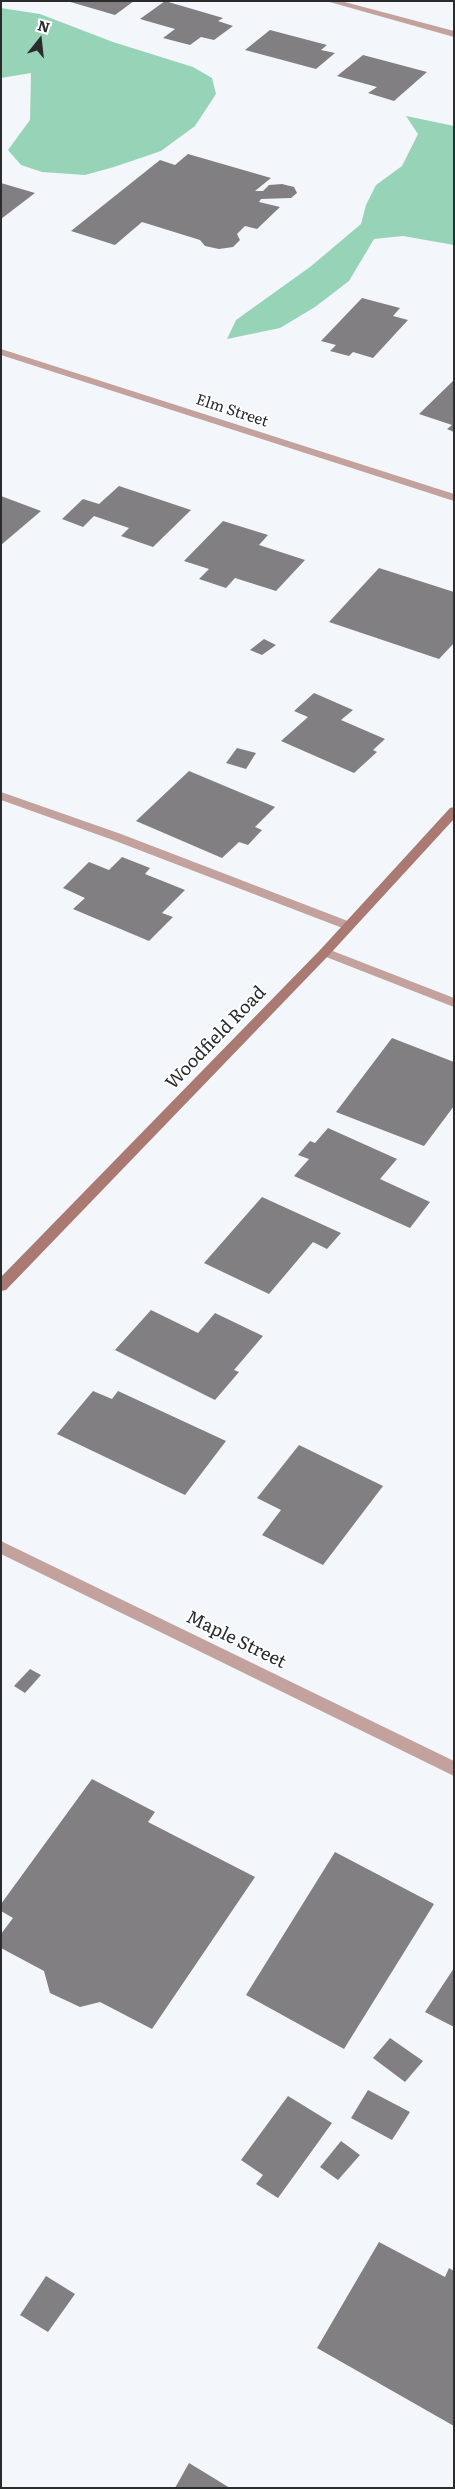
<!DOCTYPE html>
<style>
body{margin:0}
#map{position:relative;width:455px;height:2489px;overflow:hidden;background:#f3f6fa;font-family:Literata,serif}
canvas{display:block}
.frame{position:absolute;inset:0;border:2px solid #2a2b2d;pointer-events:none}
.north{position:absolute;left:15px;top:15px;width:50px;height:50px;-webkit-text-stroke:4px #fff;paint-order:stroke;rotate:16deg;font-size:14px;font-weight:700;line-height:20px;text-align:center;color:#2a2b2d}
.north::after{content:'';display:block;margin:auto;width:18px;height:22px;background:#2a2b2d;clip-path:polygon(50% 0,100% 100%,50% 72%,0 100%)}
</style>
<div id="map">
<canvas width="455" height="2489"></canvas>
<div class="frame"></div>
<div class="north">N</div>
</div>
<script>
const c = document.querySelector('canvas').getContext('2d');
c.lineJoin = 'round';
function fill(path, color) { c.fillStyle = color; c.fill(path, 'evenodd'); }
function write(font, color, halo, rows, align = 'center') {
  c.font = font + ' Literata,serif'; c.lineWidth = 4; c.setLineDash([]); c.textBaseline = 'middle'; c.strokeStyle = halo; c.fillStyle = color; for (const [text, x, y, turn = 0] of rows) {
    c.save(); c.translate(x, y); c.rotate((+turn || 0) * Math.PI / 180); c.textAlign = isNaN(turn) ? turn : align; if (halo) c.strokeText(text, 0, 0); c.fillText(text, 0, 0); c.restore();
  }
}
fill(new Path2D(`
 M1,8l39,6 73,28 80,25 19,11 4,16 -21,32 -34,25 -47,16 -29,8 -43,-3 -21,-7 -13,-15 22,-30 1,-47 -30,5z
 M406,116l48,10v119l-51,-9 -29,3 -25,42 -34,26 -35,21 -53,11 9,-19 74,-53 51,-43 5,-19 10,-20 26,-19 16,-32z`), '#97d4b7');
fill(new Path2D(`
 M67,1h67l-19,14z
 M165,1l58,17 -5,3 15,5 -19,14 -13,-3 -11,8 -27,-7 12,-9 -35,-10z
 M270,30l57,15 -6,5 14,3 -19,16 -71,-19z
 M363,55l64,17 -33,29 -26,-8 9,-6 -40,-11z
 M188,154l83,24 -16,13h8l6,-6 13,-1 12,3 3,6 -6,5 -30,1 -2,3 21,5 -23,22 -12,-3 -8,8 3,6 -7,7 -14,2 -14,-3 -5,-6 -58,-18 -27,23 -44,-14 89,-71 15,5z
 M1,183l34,10 -34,26z
 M362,298l38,10 -7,8 15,4 -35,38 -20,-6 -4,4 -19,-5 6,-6 -15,-4z
 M454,380v52l-7,-3 5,-4 -33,-11z
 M119,486l72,24 -38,37 -32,-11 8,-8 -35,-12 -11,11 -21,-8 21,-20 16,5z
 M1,496l40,15 -40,34z
 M223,521l45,14 -9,10 46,15 -29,31 -41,-13 -9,10 -27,-9 10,-10 -25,-8z
 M379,568l75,24v51l-15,16 -110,-37z
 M264,639l12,6 -14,10 -12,-5z
 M314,693l39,17 -12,10 44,19 -12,11 4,2 -23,21 -73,-32 27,-24 -14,-6z
 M237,748l19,5 -10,16 -20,-6z
 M189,771l86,36 -20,20 7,3 -14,15 -9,-3 -17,16 -86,-37z
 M122,857l28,11 -5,6 40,16 -23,23 11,4 -24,24 -76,-32 12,-11 -22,-10 26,-26 20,8z
 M392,1038l62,24v44l-30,40 -88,-34z
 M328,1128l69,31 -17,20 50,23 -20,26 -116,-52 15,-17 -11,-4 12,-14 5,2z
 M262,1197l79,36 -14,16 -14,-7 -44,52 -65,-31z
 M151,1310l47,23 17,-20 48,23 -29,34 5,2 -24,28 -100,-50z
 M93,1391l19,8 6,-8 108,50 -41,54 -128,-61z
 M299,1445l84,41 -60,79 -61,-30 19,-25 -24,-12z
 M30,1669l11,6 -16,18 -11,-7z
 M92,1779l63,33 -7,10 107,55 -103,152 -52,-27 -20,5 -30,-14 -6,-22 -43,-23v-14l12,-16 -12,-7v-7z
 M335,1852l99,52 -90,145 -98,-54z
 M454,1968v59l-29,-15z
 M390,2038l33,23 -18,21 -32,-24z
 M368,2090l42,22 -18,28 -41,-22z
 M288,2096l44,27 -54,75 -22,-14 7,-9 -22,-15z
 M341,2141l19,14 -22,25 -18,-13z
 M379,2242l66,35 4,-9 5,3v155l-137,-78z
 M46,2276l29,18 -27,38 -28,-17z
 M189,2463l41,25h-55z`), '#827f82');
fill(new Path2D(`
 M1,792l120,42 232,89 2,3 -6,4 -4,-1 -232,-89 -112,-40z`), '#c3a29d');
fill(new Path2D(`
 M326,1h15l113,30v6z
 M1,349l453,145v7l-453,-146z
 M325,948l129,50v9l-133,-52 -2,-3 2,-3z
 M1,1541l453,220v15l-453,-222z`), '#c3a29d');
fill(new Path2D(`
 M454,807v12l-125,136 -323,335 -5,1v-14l320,-328 129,-141z`), '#a97972');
write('15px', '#2a2b2d', '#fff', [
 ["Elm Street",232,411,18]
]);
write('18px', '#2a2b2d', '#fff', [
 ["Woodfield Road",216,1038,-46],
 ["Maple Street",236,1640,26]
]);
</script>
